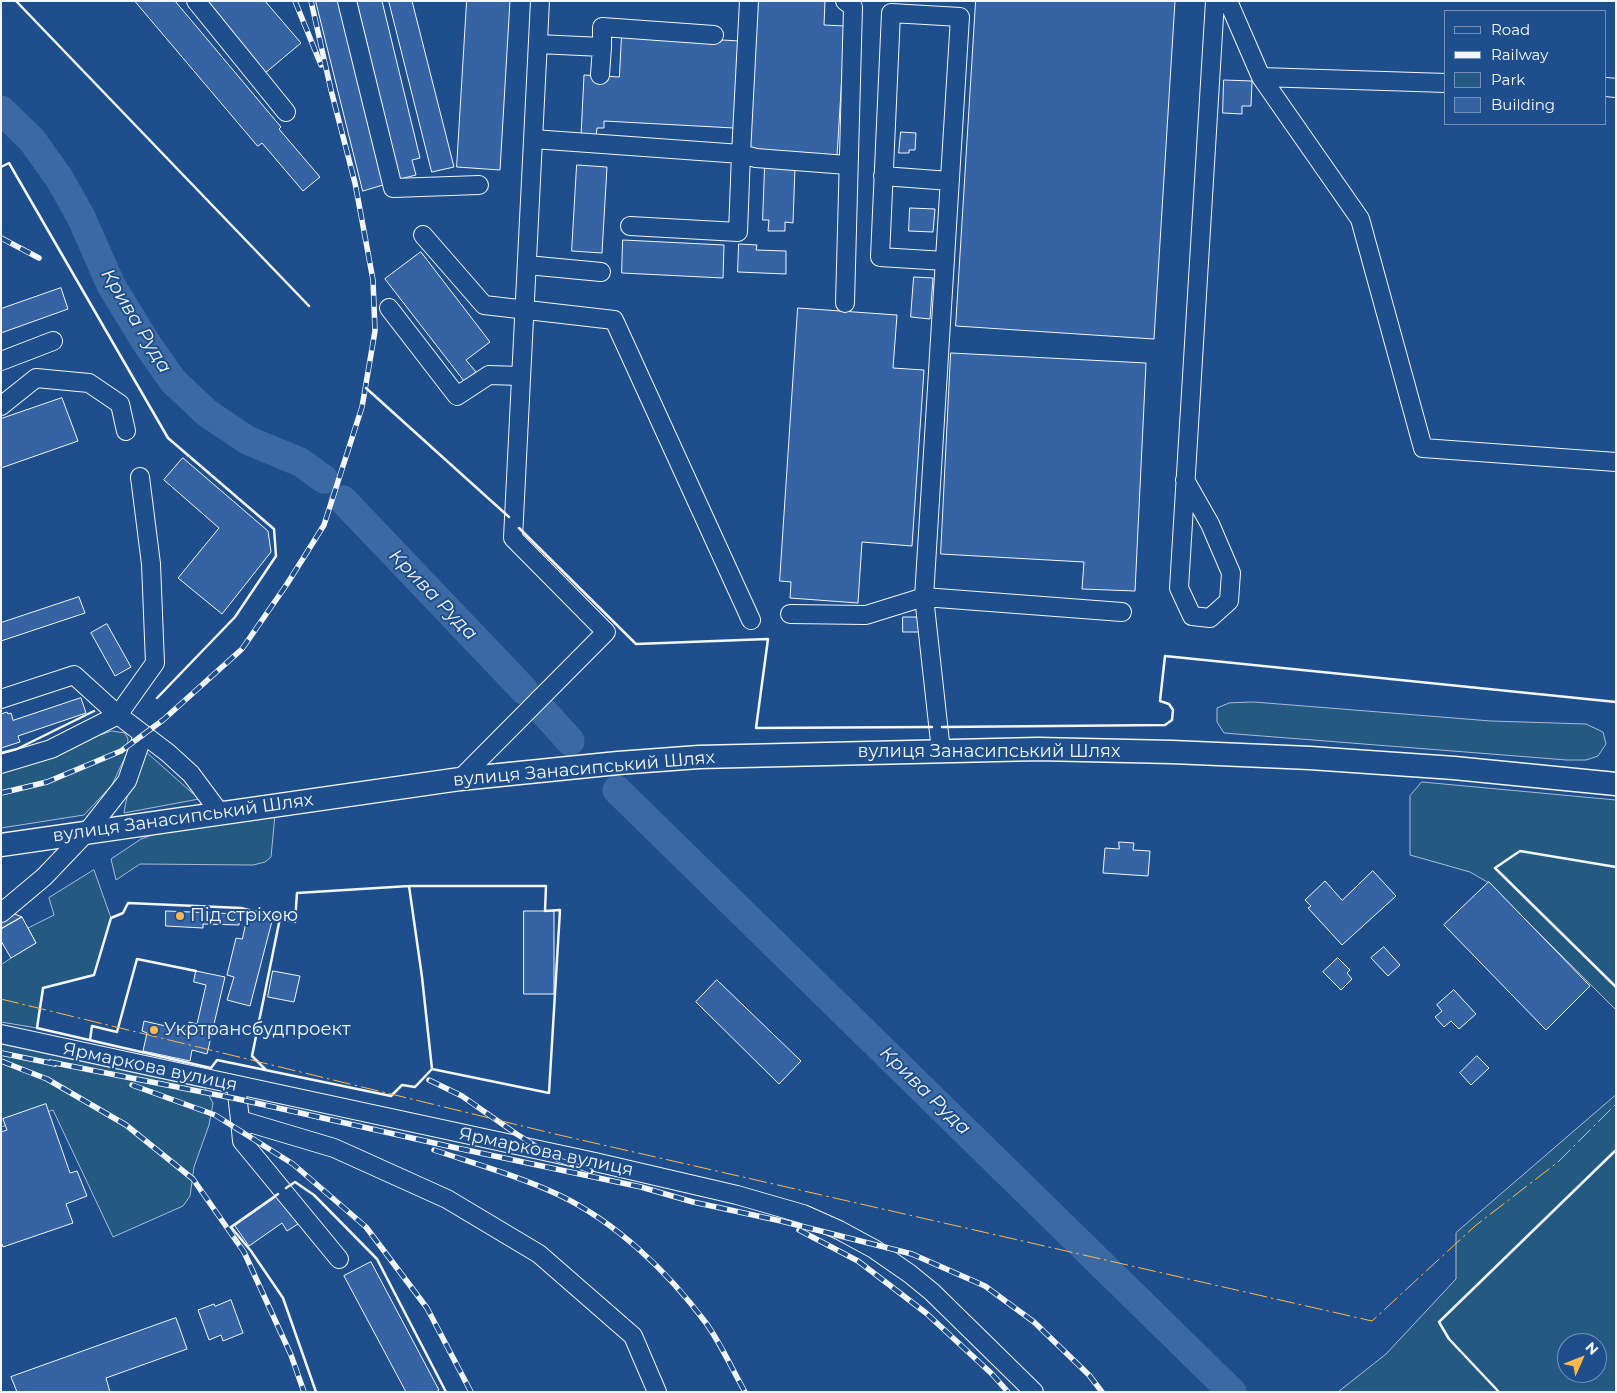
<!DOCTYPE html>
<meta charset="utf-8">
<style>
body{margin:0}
#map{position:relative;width:1617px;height:1393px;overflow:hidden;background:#1f4e8c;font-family:Montserrat,sans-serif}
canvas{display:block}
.frame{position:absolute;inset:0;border:2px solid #f2f6ff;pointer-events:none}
.legend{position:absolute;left:1444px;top:10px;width:162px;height:115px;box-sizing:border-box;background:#1f4e8c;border:1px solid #7391ba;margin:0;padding:6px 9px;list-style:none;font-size:15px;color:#f2f6ff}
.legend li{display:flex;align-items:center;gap:10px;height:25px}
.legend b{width:25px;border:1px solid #7391ba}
.north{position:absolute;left:1557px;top:1333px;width:50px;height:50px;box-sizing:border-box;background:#1f4e8c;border:1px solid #7391ba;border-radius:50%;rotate:46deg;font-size:14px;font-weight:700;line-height:20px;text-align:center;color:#f2f6ff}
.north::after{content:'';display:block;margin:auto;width:18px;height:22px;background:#ffb74d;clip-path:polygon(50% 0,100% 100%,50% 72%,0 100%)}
</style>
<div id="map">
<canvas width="1617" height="1393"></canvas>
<div class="frame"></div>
<ul class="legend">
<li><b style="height:6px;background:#1f4e8c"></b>Road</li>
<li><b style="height:6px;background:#f2f6ff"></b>Railway</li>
<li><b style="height:14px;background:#245a82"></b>Park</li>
<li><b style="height:14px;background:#3563a3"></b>Building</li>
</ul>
<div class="north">N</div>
</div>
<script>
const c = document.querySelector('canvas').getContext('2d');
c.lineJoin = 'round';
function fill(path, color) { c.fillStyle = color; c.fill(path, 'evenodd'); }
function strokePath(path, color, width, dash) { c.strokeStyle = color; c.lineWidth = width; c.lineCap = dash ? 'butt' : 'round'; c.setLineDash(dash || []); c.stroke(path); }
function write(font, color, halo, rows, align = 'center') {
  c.font = font + ' Montserrat,sans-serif'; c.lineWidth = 4; c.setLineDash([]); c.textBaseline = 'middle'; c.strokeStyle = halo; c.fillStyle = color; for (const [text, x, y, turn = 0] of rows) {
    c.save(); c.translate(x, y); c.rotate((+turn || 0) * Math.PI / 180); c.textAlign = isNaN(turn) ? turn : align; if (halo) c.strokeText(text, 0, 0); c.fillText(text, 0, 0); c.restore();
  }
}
const green = new Path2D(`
 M1254,702l237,19 95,3 17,8 3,12 -8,12 -12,4h-19l-343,-27 -7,-11v-14l12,-5z
 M112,731l13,2 3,6 -1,14 -15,32 -28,30 -83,13v-58z
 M145,751l54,48 -75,14c3,-22 11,-43 21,-62z
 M1422,782l194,18v210l-127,-127 -19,-11 -60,-17v-59z
 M275,815l-4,42 -6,5 -12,3 -113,-1 -24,16 -5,-21 30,-20 23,-8z
 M94,870l17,48 -17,57 -50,13 -7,40 -36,-6v-57l10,-7 25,-15 -8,-15 26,-13 -5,-17z
 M1,1044l204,44 8,15 -4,22 -15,42 -4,29 -7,10 -70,31 -60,-127 -52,17z
 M1616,1095v297h-278l48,-38 70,-75v-46zM1567,1343h30v30h-30z`);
fill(green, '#245a82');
strokePath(green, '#a8bbd7', 1);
strokePath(new Path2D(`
 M1,110l31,30 27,38 22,39 30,68 34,56 28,40 34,32 40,27 53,22 24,17
 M343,500l181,190
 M544,712l26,29
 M617,790l615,602`), '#3b69a3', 29);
const building = new Path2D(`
 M135,1h40l106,126 -2,2 41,48 -17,14 -41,-48 -4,3z
 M211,1h54l36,42 -37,31 -58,-68z
 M316,1h22l45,184 -20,6z
 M357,1h25l38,157 -8,2 4,15 -16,4z
 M389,1h23l42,166 -22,5z
 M467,1h43l-10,169 -43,-3z
 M757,1h68l-1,24 21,1 -8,130 -89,-5z
 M976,1h199l-21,338 -198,-13z
 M622,34l117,7 -5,87 -130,-7v7h-7l-1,9 -15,-1 3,-61 35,2z
 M1224,80l28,1 -1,25h-9v8l-19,-1z
 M901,132l15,1 -1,17h-6v3h-10z
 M577,165l30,2 -5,86 -30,-2z
 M765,166l30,1 -2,56 -8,-1v9h-17l1,-11h-6z
 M910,208l25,1 -2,23 -24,-1z
 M623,240l101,5 -1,33 -101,-5z
 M739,244l18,1 -1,5 30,1v23l-48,-2z
 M421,252l69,90 -24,18 10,12 -12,9 -79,-102z
 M914,277l19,1 -3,41 -19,-2z
 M61,288l7,21 -67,24v-24z
 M798,308l99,7 -4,53 31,2 -12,176 -50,-4 -4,61 -68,-5 1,-16 -11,-1z
 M951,353l195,10 -11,228 -53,-2 2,-27 -143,-8z
 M62,398l16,43 -77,27v-49z
 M183,458l85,73 3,21 -49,62 -44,-36 41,-50 -55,-48z
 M79,597l6,16 -84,28v-18z
 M903,617h20v15h-20z
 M107,624l24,43 -16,9 -24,-43z
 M81,698l5,15 -68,23 2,6 -19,6v-34l6,-2 1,2 3,-1 2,7z
 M1119,842l15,1 -1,7 17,1 -2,25 -45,-3 2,-25 14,1z
 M1373,871l23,25 -54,49 -34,-37 3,-2 -6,-6 20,-19 17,19z
 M1489,882l101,104 -44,44 -102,-105z
 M1,908l21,9 -21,12z
 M166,911l74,3 -1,11 -36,-1v4l-37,-2z
 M524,911h30v83h-30z
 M248,915l24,6 -22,85 -23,-6 7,-23 -7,-2 9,-37 6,1z
 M22,917l14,26 -25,15 -10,-17v-12z
 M1384,947l16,18 -12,11 -17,-18z
 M1338,958l12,12 -3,3 5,6 -11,11 -18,-18z
 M196,971l29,6 -18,77 -15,-4 -2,11 -47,-10 4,-18 -5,-2 2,-10 43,10 2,-9 8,2 9,-39 -12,-3z
 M273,971l27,5 -6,26 -26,-5z
 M717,980l84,81 -22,23 -83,-82z
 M1454,990l22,24 -17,15 -8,-8 -7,6 -9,-10 7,-6 -5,-6z
 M1477,1056l12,12 -18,17 -11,-12z
 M46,1104l24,69 7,-2 10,25 -21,8 7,19 -70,24 -2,-5v-110l6,-2 -4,-11z
 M278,1196l20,28 -11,7 -5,-8 -33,23 -14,-20z
 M371,1262l68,128 -3,2h-30l-62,-116z
 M231,1300l12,33 -20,8 -2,-6 -12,5 -11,-30 16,-6 1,2z
 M176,1318l11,31 -81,29 4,14h-93l-6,-15z`);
fill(building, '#3563a3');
strokePath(building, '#f2f6ff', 1);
const minor = new Path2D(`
 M196,1l90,111
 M347,1l46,187 86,-3
 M749,1l-8,153 15,4 91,7
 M1228,1l33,76 99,142 63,229 193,14
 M538,44l64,3v-20l112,8
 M600,75l2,-28
 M1261,77l185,6
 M1606,87l10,1
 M533,139l208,15 -3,78 -108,-6
 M883,176l67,5
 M423,235l61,70 130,15 137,300
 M527,265l74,7
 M845,303l8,-296 -8,-6
 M389,308l68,88 32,-21 31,1
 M1,361l52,-20
 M1,406l35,-28 53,5 31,21 6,27
 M1185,480l25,44 21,49 -2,28 -19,17 -18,-2 -13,-28 36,-587
 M790,614l76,1 58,-18 198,15
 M1,699l73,-24 44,40 50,38 23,21 29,39
 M941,751l-17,-154 36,-580 -69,-4 -11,244 65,4
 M1,764l50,-15 67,-34 37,-52 -4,-99 -11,-87
 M460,779l146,-147 -93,-94 27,-537
 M1,913l43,-36 43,-45 40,-51 16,-46
 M1,1034l594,128 142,33 66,19 36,16 35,19 36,25 22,18 102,100
 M236,1085l4,35 94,28 113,51 92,55 94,82 24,56
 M240,1120l2,21 97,118`);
const major = new Path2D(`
 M1,845l459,-66 158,-16 81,-6 339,-8 134,3 138,6 144,10 162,16`);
strokePath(minor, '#f2f6ff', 20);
strokePath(major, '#f2f6ff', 25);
strokePath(minor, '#1f4e8c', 18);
strokePath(major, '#1f4e8c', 22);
const rail = new Path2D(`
 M295,1l26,64
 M1,238l38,20
 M1,793l46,-11 74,-31 42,-31 79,-71 45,-65 37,-59 38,-118 13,-76 -2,-51 -12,-65 -6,-32 -24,-93 -20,-89
 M1,1053l54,11
 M1,1061l46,18 79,46 67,54 51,73 47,103 13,37
 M50,1062l188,37 214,48 189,40 52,15 88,19 131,33 73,32 49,36 55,53 13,17
 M429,1080l33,16 53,37 41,26 35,12
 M132,1085l83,30 78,49 73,63 61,81 44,84
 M434,1150c42,14 85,26 125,45 57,27 109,77 147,128 15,21 26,46 39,69
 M799,1230l59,31 68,52 66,61 16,18`);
strokePath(rail, '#f2f6ff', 5.5);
strokePath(rail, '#1f4e8c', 4, [11]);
strokePath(new Path2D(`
 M16,1l293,305
 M1,167l8,-4 159,275 106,91 2,27 -41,61 -78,81
 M366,388l143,129
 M519,528l117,116 132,-5 -12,89 176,-1
 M942,727l223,-2 7,-5 1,-10 -4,-6 -9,-3 5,-45 451,46
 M1,753l16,-4 77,-38
 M1616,867l-96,-16 -25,17 121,119
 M409,886l13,91 10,92 -17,18 -13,-2 -11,11 -174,-36 -6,8 -174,-40 6,-40 51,-13 17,-57 12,-5 5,-10 113,5 54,14 2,-29 112,-7h137l-1,25 15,-1 -11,183 -117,-24
 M90,1040l2,-14 25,6 20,-73 59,12
 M266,1070l-14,-14 28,-138
 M286,1188l9,-6 19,13 63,64 69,133
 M278,1194l-47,33 20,24 32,47 33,94
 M1499,1392l-50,-53 -10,-17 177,-172`), '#f2f6ff', 2.5);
strokePath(new Path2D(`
 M1,999l554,135 817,187 103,-95 83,-64 58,-58`), '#ffb74d', 1, [18, 4, 2.5, 4]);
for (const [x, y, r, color] of [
 [180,916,5,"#ffb74d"],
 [154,1030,5,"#ffb74d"]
]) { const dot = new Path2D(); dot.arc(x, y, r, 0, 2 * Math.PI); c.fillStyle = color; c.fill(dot); strokePath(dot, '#1f4e8c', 2); }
write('18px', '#f2f6ff', '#1f4e8c', [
 ["вулиця Занасипський Шлях",989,752],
 ["вулиця Занасипський Шлях",584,769,-5],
 ["вулиця Занасипський Шлях",183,818,-8],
 ["Ярмаркова вулиця",150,1067,12],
 ["Ярмаркова вулиця",546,1152,12]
]);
write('18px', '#f2f6ff', '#1f4e8c', [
 ["Під стріхою",190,916],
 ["Укртрансбудпроект",164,1030]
], 'left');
write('italic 19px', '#f2f6ff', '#1f4e8c', [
 ["Крива Руда",136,321,59],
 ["Крива Руда",433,595,46],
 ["Крива Руда",925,1091,44]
]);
</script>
